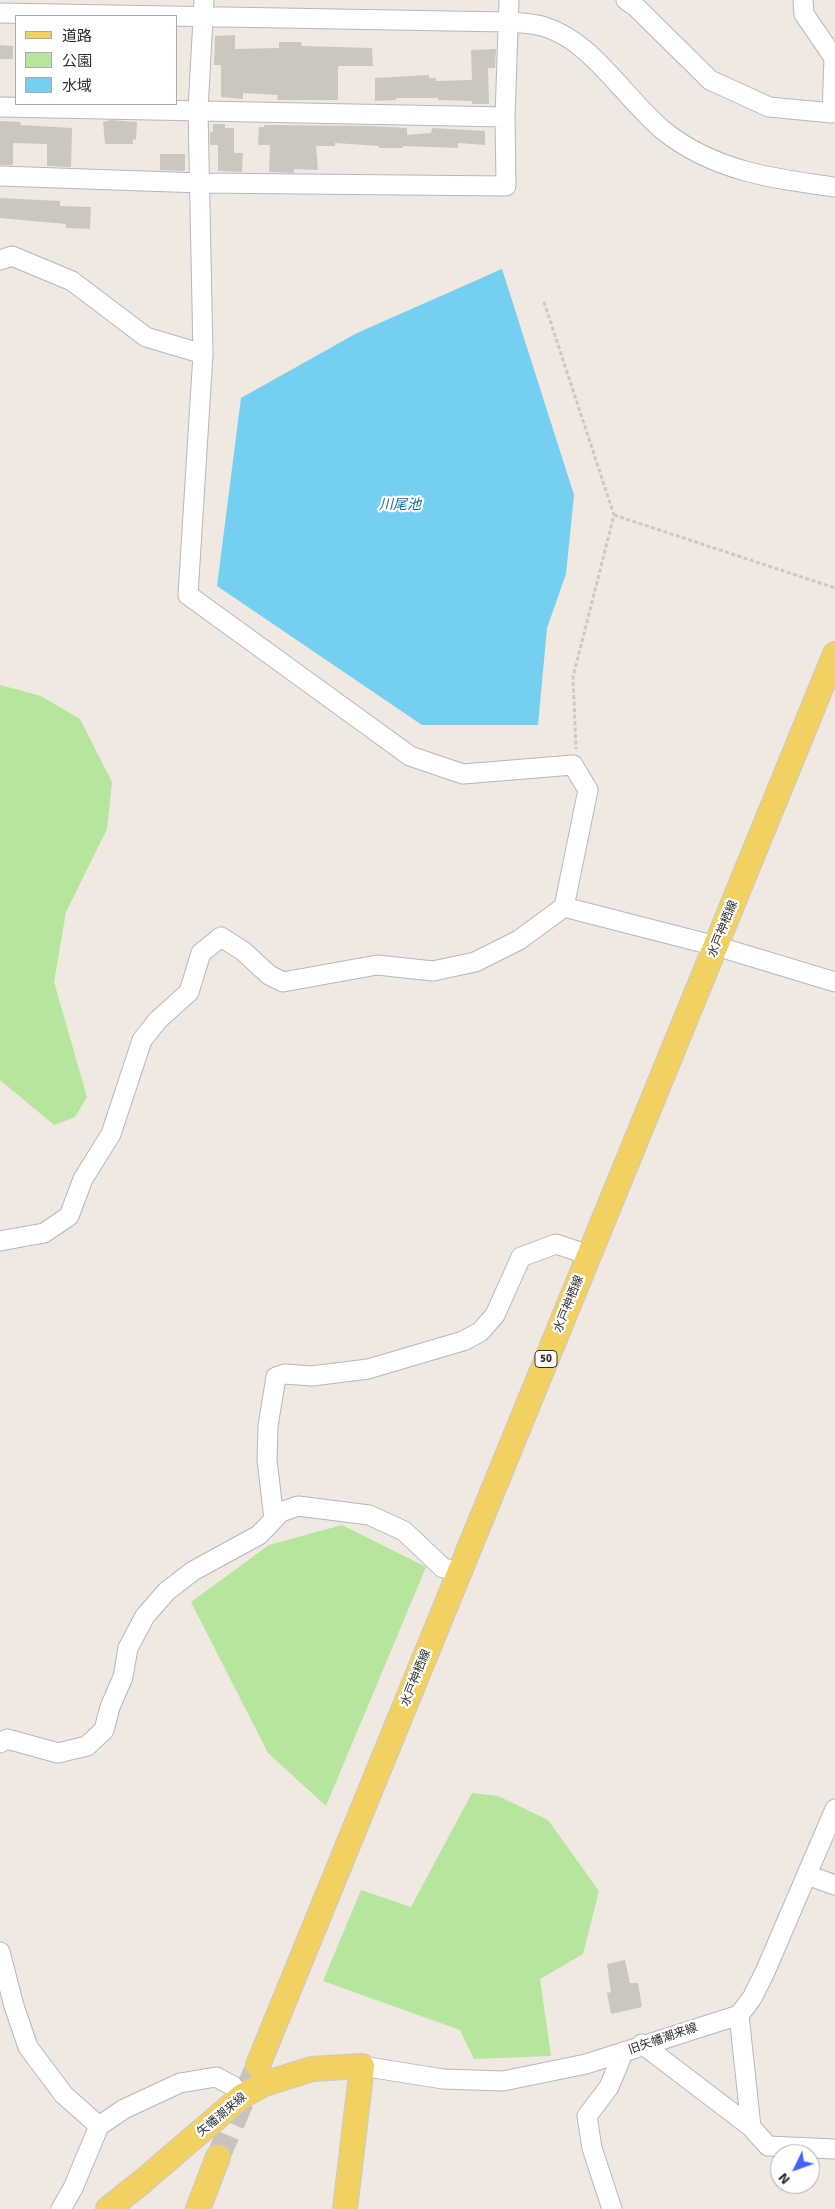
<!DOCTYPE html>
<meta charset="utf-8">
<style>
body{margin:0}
#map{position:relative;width:835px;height:2209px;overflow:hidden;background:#efe9e1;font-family:Signika,"Noto Sans JP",sans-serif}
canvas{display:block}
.legend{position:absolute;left:15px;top:15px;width:162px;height:90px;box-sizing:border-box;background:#fff;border:1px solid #ababab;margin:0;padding:6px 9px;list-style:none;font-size:15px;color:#2e2e2e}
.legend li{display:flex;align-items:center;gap:10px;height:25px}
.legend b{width:25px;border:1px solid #ababab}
.north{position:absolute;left:770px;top:2144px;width:50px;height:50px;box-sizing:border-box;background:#fff;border:1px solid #ababab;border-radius:50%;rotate:228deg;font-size:14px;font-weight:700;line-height:20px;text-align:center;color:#2e2e2e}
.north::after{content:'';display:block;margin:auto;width:18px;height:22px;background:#4264fb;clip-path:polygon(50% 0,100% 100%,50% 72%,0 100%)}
</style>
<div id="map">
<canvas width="835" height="2209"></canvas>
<ul class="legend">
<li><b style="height:6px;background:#f2d163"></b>道路</li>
<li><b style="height:14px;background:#b6e59e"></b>公園</li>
<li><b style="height:14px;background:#75cff0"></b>水域</li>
</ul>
<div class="north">N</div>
</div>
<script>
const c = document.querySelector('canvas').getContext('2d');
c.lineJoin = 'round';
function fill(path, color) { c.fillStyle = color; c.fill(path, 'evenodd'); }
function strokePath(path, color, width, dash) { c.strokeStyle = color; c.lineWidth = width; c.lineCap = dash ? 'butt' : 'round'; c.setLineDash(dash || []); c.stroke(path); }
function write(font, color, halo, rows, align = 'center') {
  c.font = font + ' Signika,"Noto Sans JP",sans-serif'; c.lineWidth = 4.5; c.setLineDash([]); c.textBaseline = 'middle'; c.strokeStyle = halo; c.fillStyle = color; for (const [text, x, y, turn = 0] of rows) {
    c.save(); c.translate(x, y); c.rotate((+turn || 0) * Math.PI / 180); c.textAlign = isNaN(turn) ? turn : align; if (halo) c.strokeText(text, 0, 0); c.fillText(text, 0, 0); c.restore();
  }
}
fill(new Path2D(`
 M0,685l41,11 39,23 32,63 -5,47 -41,83 -12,70 33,115 -12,20 -21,8 -54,-45z
 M342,1525l84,42 -100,239 -58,-53 -77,-151 78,-57z
 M472,1793l26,3 50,24 51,71 -16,63 -43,25 11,77 -77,3 -14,-29 -137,-49 38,-91 50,17z`), '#b6e59e');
fill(new Path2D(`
 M502,269l72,226 -8,79 -19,54 -9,97h-116l-205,-139 24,-188 116,-65z`), '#75cff0');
fill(new Path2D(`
 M235,35v14l44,-1v-6h22l1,4 70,2 1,18h-35v34h-61l1,-5 -35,-2v6l-22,-2v-32h-7l1,-29z
 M0,45l13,1v13h-13z
 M496,49l-1,19h-7l1,36h-17v-3l-34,-1v-2h-42v2l-21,1v-23l54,-3v3h7v3l36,-1 -1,-30z
 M111,120l26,2 -1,18 -3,-1v5h-28l-2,-22z
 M0,121l20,1 1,3 51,3 -1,39 -24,-1v-22l-34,-1v22h-13z
 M213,124h12v4h9v25h9l-1,19 -24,-1v-26h-8v-13h3z
 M264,125l108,1 35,2v7l24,-2 1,-5 53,3v14l-27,-2v5l-55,-2v2h-24v-2l-44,-3v3h-19l2,24 -24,-1v4l-25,-1 1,-27h-12l1,-18h5z
 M160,154h25v17l-25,-1z
 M0,198l60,3v5l31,1 -1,22 -24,-1v-4l-66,-6z
 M625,1960l5,23h8l4,24 -31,7 -4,-21 4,-1 -4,-28z`), '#cbc7bf');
strokePath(new Path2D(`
 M218,2157l40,-92`), '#c8c4bd', 24, [24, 12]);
const minor = new Path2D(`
 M626,0l10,7 74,73 59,27 63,6 2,-55 -30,-44 -1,-14
 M0,13l507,9c12,1 26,1 38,5 47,14 81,73 119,104 50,40 110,48 171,56
 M0,107l505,10
 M0,176l201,7 305,3 -1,-69 4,-117
 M0,260l12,-4 60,25 74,56 57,17
 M564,907l152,39 119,36
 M0,1241l44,-8 25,-17 14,-37 28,-45 31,-94 16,-20 31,-28 12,-39 20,-16 22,14 26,24 14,7 94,-17 56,6 42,-9 44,-22 45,-33 24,-117 -15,-25 -110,9 -53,-18 -222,-161 15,-241 -5,-244 6,-110
 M274,1519l-7,-59 1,-34 8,-49 9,-3 27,2 56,-7 95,-28 17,-9 15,-17 26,-58 35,-13 33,11
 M0,1743l7,-4 51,14 29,-7 17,-16 6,-23 13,-30 5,-29 17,-32 22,-25 26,-20 66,-36 22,-23 17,-6 71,9 35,16 39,37 17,3
 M807,1875l28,10
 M0,1952l14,54 14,41 36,48 35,31
 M739,2015l12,112
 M642,2044l109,83 17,19 67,3
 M362,2066l81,13 60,2 83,-17 153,-49 13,-17 13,-26 70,-163
 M61,2209l12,-21 26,-62 25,-17 56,-26 36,-6 17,9 8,11
 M612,2209l-20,-61 -5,-32 22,-29 14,-34`);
const major = new Path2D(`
 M258,2065l577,-1411
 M108,2209l35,-28 98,-84 23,-13 48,-15 50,-3 -17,143
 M198,2209l20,-52`);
strokePath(minor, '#b4b7c1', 21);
strokePath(major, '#c9c9c9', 26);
strokePath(new Path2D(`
 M544,302l70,213 -41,162 3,72
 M614,515l221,73`), '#c9c9c9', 3, [4, 2.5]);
strokePath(minor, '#fff', 19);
strokePath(major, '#f2d163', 24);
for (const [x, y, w] of [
 [546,1359,22]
]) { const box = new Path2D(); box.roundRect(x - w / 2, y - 8.5, w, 17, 4); c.fillStyle = '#fff'; c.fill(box); strokePath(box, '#2e2e2e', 1); }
write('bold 11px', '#2e2e2e', null, [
 ["50",546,1359]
]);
write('12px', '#2e2e2e', '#fff', [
 ["水戸神栖線",723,929,-68],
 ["水戸神栖線",569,1304,-68],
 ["水戸神栖線",416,1678,-68],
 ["旧矢幡潮来線",663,2039,-19],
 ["矢幡潮来線",222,2115,-40]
]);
write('italic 14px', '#0d6fa3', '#fff', [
 ["川尾池",400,505]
]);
</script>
